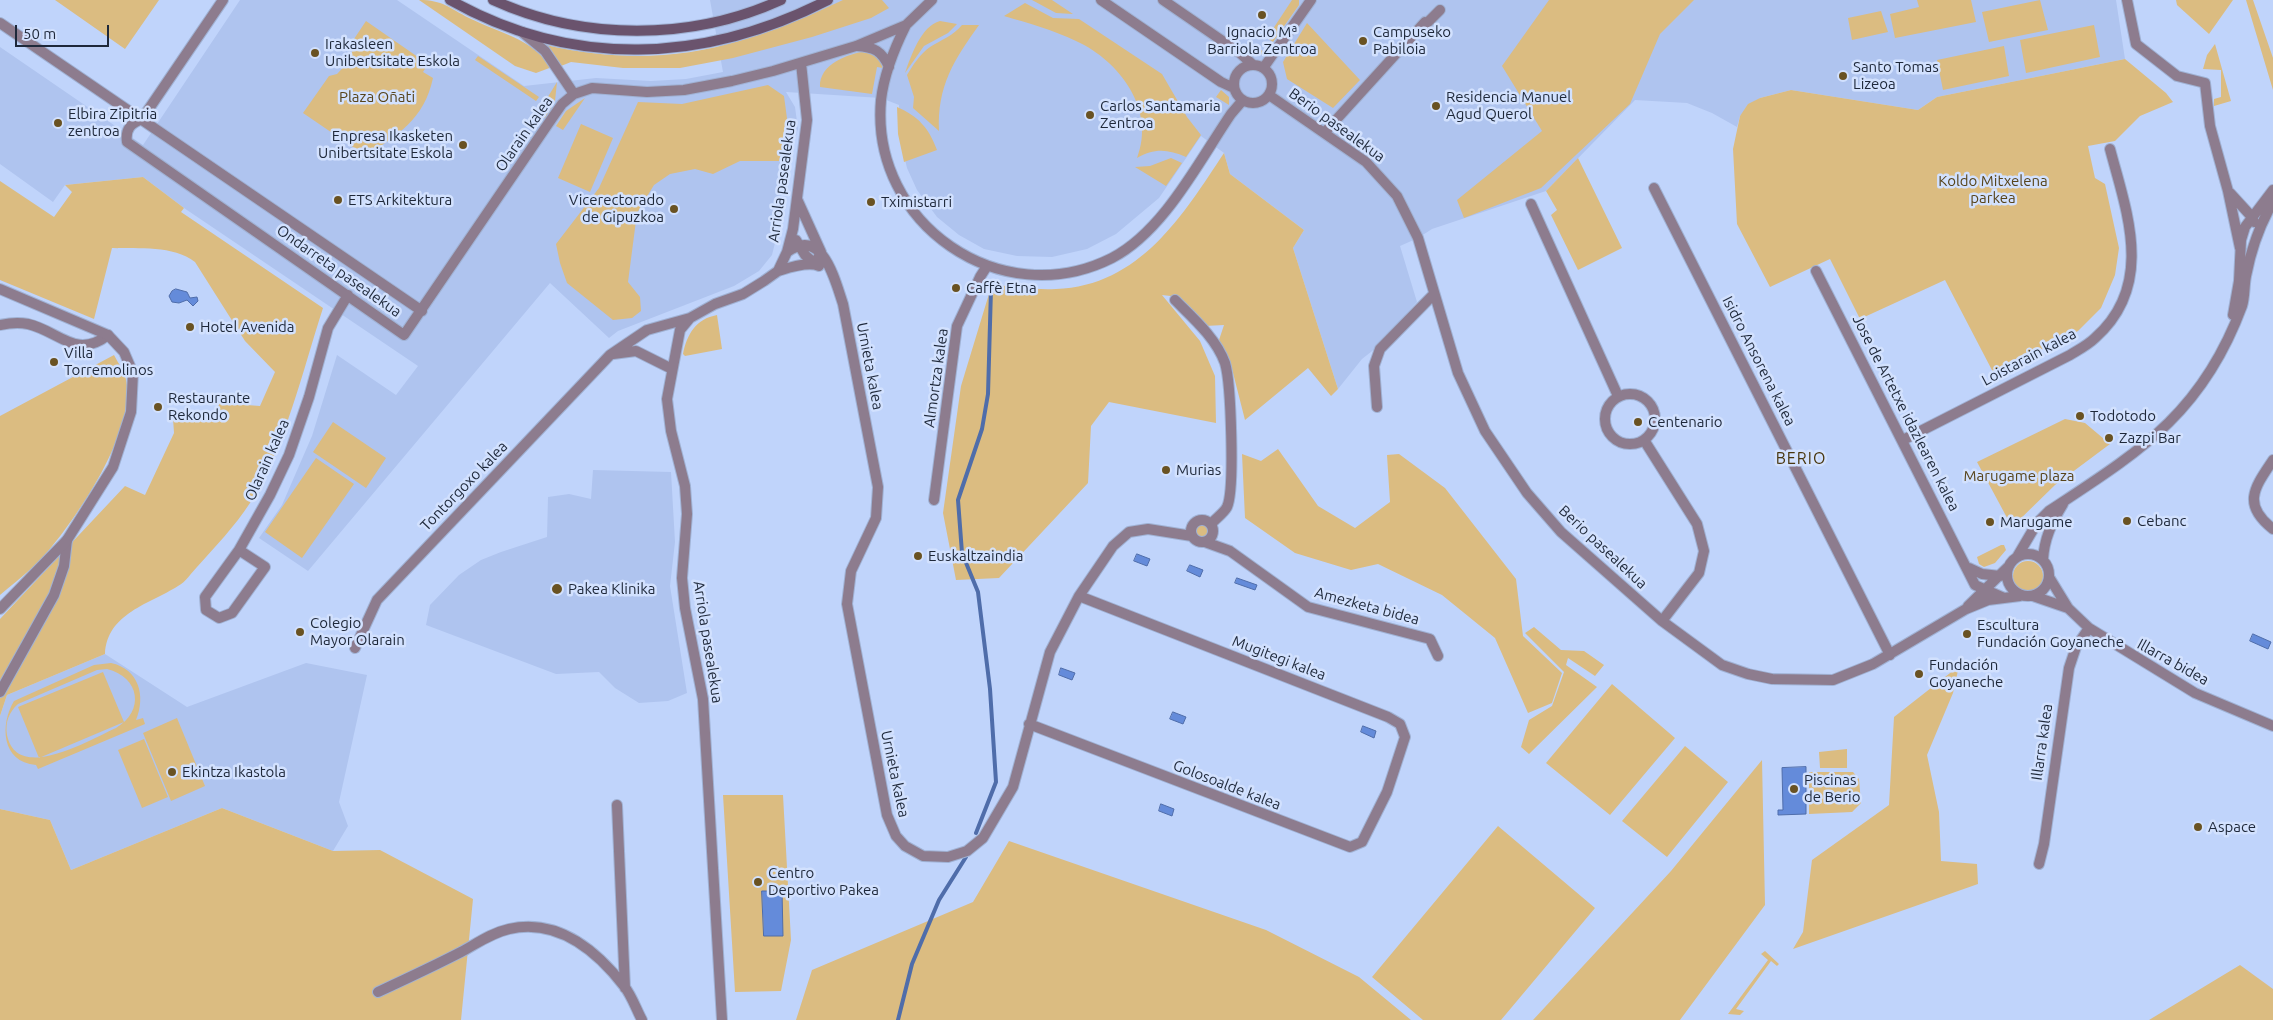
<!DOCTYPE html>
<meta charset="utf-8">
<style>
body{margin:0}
#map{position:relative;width:2273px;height:1020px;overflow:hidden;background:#c0d4fb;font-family:Ubuntu,sans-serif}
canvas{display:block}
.scale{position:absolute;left:15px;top:25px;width:94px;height:22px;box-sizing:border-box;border:2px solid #1e283a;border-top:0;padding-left:6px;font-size:15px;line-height:18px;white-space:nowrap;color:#1e283a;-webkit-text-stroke:4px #d2e1fe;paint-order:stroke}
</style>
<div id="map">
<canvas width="2273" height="1020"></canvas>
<div class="scale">50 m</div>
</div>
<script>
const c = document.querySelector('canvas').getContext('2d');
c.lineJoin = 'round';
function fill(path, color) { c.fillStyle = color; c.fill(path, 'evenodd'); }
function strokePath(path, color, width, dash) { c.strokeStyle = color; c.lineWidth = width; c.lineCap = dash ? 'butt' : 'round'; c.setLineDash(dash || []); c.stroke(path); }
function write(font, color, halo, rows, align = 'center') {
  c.font = font + ' Ubuntu,sans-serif'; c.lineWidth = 5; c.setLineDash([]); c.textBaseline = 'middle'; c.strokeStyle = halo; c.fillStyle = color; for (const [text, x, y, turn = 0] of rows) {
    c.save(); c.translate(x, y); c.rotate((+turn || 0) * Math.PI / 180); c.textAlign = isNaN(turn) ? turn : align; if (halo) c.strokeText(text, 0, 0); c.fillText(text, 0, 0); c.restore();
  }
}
fill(new Path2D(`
 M240,0h157l127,86 72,-8 55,3 35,-2 37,-7 -13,-72h1406l9,59 -188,38 -19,13 -127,-20 -31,8 -20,18 -3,11 -25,-14 -25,-10 -52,-3 -89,91 -114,38 -14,9 -18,8 17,56 -41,46 -14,11 -24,30 -45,-141 11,-18 -74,-56 -6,-21 -23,-17 -42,62 -43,36 -29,15 -35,8 -35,-1 -33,-7 -25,-14 -22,-18 -20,-27 -10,-22 -8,-34v-29l-18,-7 -95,-6 9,15 3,22 -15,48 -4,50 -7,28 -13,16 -25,15 -116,45 -9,7 -59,-55 -242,288 -49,-33 23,-33 30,-69 25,-81 59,40 22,-29 -234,-158 -41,-31 -78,8 -12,17 -53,-38v-117l143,98z
 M593,470l78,2 4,70 -5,44 17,107 -19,8 -29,2 -24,-15 -16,-16 -43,2 -130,-49 4,-20 29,-30 22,-15 20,-8 46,-15 1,-40 21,-3 22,5z
 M105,654l82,53 119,-44 61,12 -28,127 9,24 -15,25 -111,-43 -151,62 -21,-50 -50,-11v-93l7,-21z`), '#afc4ef');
fill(new Path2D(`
 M55,0h104l-34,49z
 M419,0c24,0 30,8 50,18 33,16 59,19 83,49l-16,6 -21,-7z
 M843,0h39l7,8 -18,10 -59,19 -79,21 -53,10h-57l-52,-6 -10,4 -17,-19 2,-2c114,26 194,4 297,-45z
 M1032,0h20l21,14 -17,-1z
 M1292,0h7v5l-26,37 -6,-4z
 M1549,0h145l-34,34 -30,70 -89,84 -77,30 -7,-18 85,-69 -40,-65z
 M1917,0h54l5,22 -81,16 -5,-24 29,-7z
 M2040,0l8,30 -59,12 -7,-30z
 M2176,0h57l-24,34 -32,-29z
 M2246,0h7l20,58v32z
 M1025,3l28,15 26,1 83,55 25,43 14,18 -15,22c-18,-8 -32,-9 -49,1 19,-48 -17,-97 -61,-117 -23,-11 -48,-18 -72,-25z
 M1881,11l7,21 -36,8 -4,-22z
 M366,21l62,43 -5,8 10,6c-9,42 -35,56 -67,78l-63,-43 26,-37 8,-2 14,-15 3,-20z
 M940,21l17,3 -9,9 -24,13 -19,27c6,-17 16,-47 35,-52z
 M1307,23l53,57 -27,28 -46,-29 -4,-17z
 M962,25h17c-25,35 -42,61 -40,106l-26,-23 1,-11 -7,-22c6,-10 13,-21 23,-28 11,-7 23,-11 32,-22z
 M2094,25l6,32 -74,16 -6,-33z
 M2215,44l16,57 -17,5v-7l7,-2v-27l-18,-1 4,-14z
 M1253,45l13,8 -11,3 -6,-5z
 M2004,46l5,30 -66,14 -6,-30z
 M866,51l7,1 10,14v2l-6,-1 -5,27 -52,-7c-1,-23 28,-33 46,-36z
 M478,56l61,41 -3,4 -61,-41z
 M2125,59l41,34 7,9 -33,14 -25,25 -27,5 7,32 10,6 14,64 -4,27 -14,33 -23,23 -84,43 -49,-94 -85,39 -30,-60 -60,28 -33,-63 -4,-75 7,-33 8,-12 12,-6 31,-8 127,20 19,-13z
 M557,82l-2,19 -10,17 -7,-5z
 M768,85l16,11 4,30 -9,35h-39l-27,13 -18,-5 -25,5 -16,11 -17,28 -9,69 12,15 1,14 -9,7 -19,2 -46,-37 -7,-20 -4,-19 43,-56 39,-86 44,2z
 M1221,90l8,7v8l-13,-8z
 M585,98l-22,32 -7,-4 10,-15z
 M897,107c21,9 32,21 40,43l-33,12 -6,-28z
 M581,124l32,14 -23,54 -32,-14z
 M1224,153l6,21 74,56 -11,18 45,141 -7,7 -23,-28 -63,52 -14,-55 -12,-25 5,-15 -19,1 -26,-29 -17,-2 38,46 15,35 1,47 -107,-21 -18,24 -3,57 -89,95 -43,2 -13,-67 18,-127 31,-102c21,3 43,6 64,5 84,-3 127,-74 168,-136z
 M1171,158l11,5 -16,23 -31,-19 15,-1z
 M1578,158l44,90 -44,22 -27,-55 6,-5 -11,-19z
 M143,177l41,31 -3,4 142,96c-21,65 -37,136 -73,195 -15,23 -35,44 -53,64 -6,6 -11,15 -19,19 -28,18 -71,27 -73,68l-98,41 -7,21v-97l125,-133 20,9 29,-62 -1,-15 38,1 9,-16 40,3 15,-34 -30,-31 -50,-79c-22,-17 -56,-13 -83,-14l-18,71 -94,-39v-99l54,36 18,-25 -7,-7z
 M717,315l5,34 -37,7 -2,-2c4,-20 13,-35 34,-39z
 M114,355c4,8 11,17 12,25 11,50 -50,140 -83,177 -13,14 -29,26 -43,38v-179z
 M2065,419l20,4 25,21 -55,41 -43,42 -35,-65z
 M333,422l53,36 -20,30 -53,-36z
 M1278,449l40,57 37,22 35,-26 -3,-47 12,-1 46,34 71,91 7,57 39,37 -10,30 -24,10 -33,-75 -53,-43 -64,-31 -27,6 -56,-17 -50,-35 -3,-64 19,7z
 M316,458l38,26 -52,74 -37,-26z
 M1194 531a7 7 0 1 1 14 0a7 7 0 1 1-14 0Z
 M2001,545h3l2,5 -11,13 -11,4 -5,-3 -2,-7z
 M2013 576a15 15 0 1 1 30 0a15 15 0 1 1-30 0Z
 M1534,627l27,23 23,1 20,14 -9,11 -27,-18 -2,7 31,22 -68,67 -8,-7 8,-27 23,-14 12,-34 -39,-39z
 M111,663c28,6 35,33 25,57l7,-2 2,6 -107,45 -2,-4c-35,-3 -36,-41 -22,-64l80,-36zM107,669c33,8 38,42 9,59 -25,11 -99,56 -109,7 -2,-13 2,-23 11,-31l79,-34z
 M1959,666l-6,27 -26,62 12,57 2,49 36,3 1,20 -185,65 10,-17 9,-72 77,-55 5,-88z
 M103,672l21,50 -85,36 -21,-51z
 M1612,684l63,54 -65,77 -64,-52z
 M177,718l28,68 -34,15 -28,-68z
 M144,739l24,58 -26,11 -24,-58z
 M1685,746l43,36 -61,75 -45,-36z
 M1847,749v19h-27l-1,-16z
 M1762,760l3,145 -85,115h-147l138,-149z
 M1809,772h44l6,7 2,24 -9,9 -43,2z
 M723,795h60l8,145 -10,51 -46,1z
 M222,808l111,43 47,-1 93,49 -12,121h-461v-211l50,11 21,50z
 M1498,826l97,82 -94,112h-78l-51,-43z
 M1009,841l257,89 93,47 52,43h-615l16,-50 161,-68z
 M1765,951l14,13 -2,2 -6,-5 -35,48 8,2 -4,4 -12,-1 40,-54 -7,-6z
 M2240,965l33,24v31h-124z`), '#dbbc81');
const water = new Path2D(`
 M176,289l11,3 3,6 7,-1 1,4 -5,5 -6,-6 -8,3 -7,-1 -3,-6 3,-5z
 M1137,554l13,5 -3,7 -13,-5z
 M1190,565l13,5 -3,7 -13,-6z
 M1237,578l20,7 -2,5 -20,-7z
 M2253,634l18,8 -3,7 -18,-8z
 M1061,668l14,5 -3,7 -13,-5z
 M1173,712l13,5 -3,7 -13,-5z
 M1363,726l13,5 -2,7 -13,-6z
 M1806,767v47l-28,1v-5h5l-1,-42z
 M1161,804l13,5 -2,7 -13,-5z
 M762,891h20l1,45h-19z`);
fill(water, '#648bda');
strokePath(water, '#4f6daa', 1);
strokePath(new Path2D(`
 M976,833l20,-51 -6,-93 -12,-97 -16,-39 -4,-53 24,-71 6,-35 3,-105
 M898,1020l14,-56 27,-64 27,-43`), '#4f6daa', 4);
const minor = new Path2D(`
 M223,0l-81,119c-11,4 -17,10 -15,23l277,193 144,-211 14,-20 12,-10 18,-6 55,4 37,-2 48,-9 41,-10 83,-25 50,-21 26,-25
 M1101,0l120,82 13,6
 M1163,0l77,53 12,11
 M2127,0l9,44 41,32 28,7 5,43 18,65 12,57
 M0,23l422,288
 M906,25c-12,24 -22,49 -25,75 -11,124 120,214 231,158 52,-27 87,-97 119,-144l12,-14
 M522,32l23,19 29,43
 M857,46c17,1 25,5 32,21
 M1234 84a19 19 0 1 1 38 0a19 19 0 1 1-38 0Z
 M1264,67l47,-67
 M1269,95l97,67 31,34 21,42 40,135 27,58 42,62 34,39 101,89 60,44 26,9 24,5 61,1 40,-16 93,-55 22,-9 32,-4
 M1325,132l100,-110 2,1 13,-13
 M1654,188l236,467
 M2230,193l22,24 2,5
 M1531,204l87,192
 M796,240l9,15 10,9 6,-12 -24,-53
 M787,252c35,-25 47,25 56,52l35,183 -2,31 -25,53 -4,33 40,211 9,21 9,10 18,10 25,1 19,-6 16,-13 30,-51 37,-135 29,-56 34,-50 16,-14 19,-3 44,7
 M778,271c10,-3 30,-10 41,-5
 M1816,271l159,314 27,12
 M1175,300c18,18 41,38 50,63 6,20 10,127 2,144 -3,6 -12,12 -16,17
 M2233,315l6,-34 2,-41 4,-13 28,-37
 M0,325c9,-2 18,-3 28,-1 31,7 48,36 80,11
 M613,354l23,-3 36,18
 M1605 419a25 25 0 1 1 50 0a25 25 0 1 1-50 0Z
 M1377,407l-3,-41 6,-17 54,-55
 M1644,440l53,84 7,27 -5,22 -37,48
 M1903,440l167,-85c8,-5 18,-10 25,-17 60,-53 32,-125 15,-189
 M2273,460c-18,27 -32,44 0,69
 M934,500l23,-174 23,-49 7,-11
 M1191 531a11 11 0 1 1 22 0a11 11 0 1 1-22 0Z
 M1205,542l25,9 78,56 122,32 8,17
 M239,550l26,17 -33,46 -13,5 -13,-8 -1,-13 34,-47 31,-55 19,-40 20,-58 19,-69 20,-33
 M2007 575a21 21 0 1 1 42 0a21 21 0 1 1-42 0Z
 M2017,557l20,-34 12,-12c91,-60 153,-97 193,-205 3,-9 2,-20 4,-30 5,-26 13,-50 27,-74
 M2043,560c1,-21 9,-38 20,-56
 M1969,568l13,6 18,2
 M2049,577l19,31 21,20 106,65 78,33
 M2033,596l35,12
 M1968,606l40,-39
 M355,648l22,-48 233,-245 37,-25 43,-12
 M0,692l54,-97 10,-29 3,-26
 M1029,724l321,123 12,-5 25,-50 18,-55 -5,-13 -12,-7 -309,-121
 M617,805l8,183
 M2039,864l5,-20 25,-176 7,-21 13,-19
 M378,992c28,-13 56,-26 83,-40 15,-8 30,-19 48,-23 49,-11 87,21 115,57 8,10 12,23 18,34
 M722,1020l-19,-321 -18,-91 -3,-30 5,-64 -2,-28 -14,-55 -4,-32 13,-69 10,-12 25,-14 28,-10 21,-13 14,-10 9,-19 6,-23 14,-109 -6,-57`);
const tertiary = new Path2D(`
 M0,289l108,46 16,17 9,21 -2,39 -18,55 -46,73 -67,69`);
const secondary = new Path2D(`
 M450,0c122,69 255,63 378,0
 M493,0c90,41 198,41 288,0`);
strokePath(minor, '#a0b2d4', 12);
strokePath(tertiary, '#a0b2d4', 12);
strokePath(secondary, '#a0b2d4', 12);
strokePath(minor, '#8d7c8e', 10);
strokePath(tertiary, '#8d7c8e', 10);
strokePath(secondary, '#6a536d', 10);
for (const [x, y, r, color] of [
 [1262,15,5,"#695222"],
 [1363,41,5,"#695222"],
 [315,53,5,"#695222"],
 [1843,76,5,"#695222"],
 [1436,106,5,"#695222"],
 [1090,115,5,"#695222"],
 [58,123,5,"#695222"],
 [463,145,5,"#695222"],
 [338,200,5,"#695222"],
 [871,202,5,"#695222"],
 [674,209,5,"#695222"],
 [956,288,5,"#695222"],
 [190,327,5,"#695222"],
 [54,362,5,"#695222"],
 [158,407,5,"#695222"],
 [2080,416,5,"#695222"],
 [1638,422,5,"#695222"],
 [2109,438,5,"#695222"],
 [1166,470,5,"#695222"],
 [2127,521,5,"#695222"],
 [1990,522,5,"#695222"],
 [918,556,5,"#695222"],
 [557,589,6,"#695222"],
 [300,632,5,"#695222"],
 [1967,634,5,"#695222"],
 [1919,674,5,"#695222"],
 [172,772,5,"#695222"],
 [1794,789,5,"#695222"],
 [2198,827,5,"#695222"],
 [758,882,5,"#695222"]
]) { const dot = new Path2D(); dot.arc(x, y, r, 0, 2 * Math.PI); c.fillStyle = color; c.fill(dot); strokePath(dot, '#d2e1fe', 2); }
write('15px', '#1e283a', '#d2e1fe', [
 ["Ignacio Mª",1262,32,"center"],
 ["Barriola Zentroa",1262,49,"center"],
 ["Campuseko",1373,32],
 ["Pabiloia",1373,49],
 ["Irakasleen",325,44],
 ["Unibertsitate Eskola",325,61],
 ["Santo Tomas",1853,67],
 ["Lizeoa",1853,84],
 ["Residencia Manuel",1446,97],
 ["Agud Querol",1446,114],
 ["Carlos Santamaria",1100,106],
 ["Zentroa",1100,123],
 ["Elbira Zipitria",68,114],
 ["zentroa",68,131],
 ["Enpresa Ikasketen",453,136,"right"],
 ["Unibertsitate Eskola",453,153,"right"],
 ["ETS Arkitektura",348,200],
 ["Vicerectorado",664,200,"right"],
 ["de Gipuzkoa",664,217,"right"],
 ["Tximistarri",881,202],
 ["Caffè Etna",966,288],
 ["Hotel Avenida",200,327],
 ["Villa",64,353],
 ["Torremolinos",64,370],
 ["Restaurante",168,398],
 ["Rekondo",168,415],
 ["Todotodo",2090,416],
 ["Centenario",1648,422],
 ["Zazpi Bar",2119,438],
 ["Murias",1176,470],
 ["Cebanc",2137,521],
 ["Marugame",2000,522],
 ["Euskaltzaindia",928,556],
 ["Pakea Klinika",568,589],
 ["Colegio",310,623],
 ["Mayor Olarain",310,640],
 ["Escultura",1977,625],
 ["Fundación Goyaneche",1977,642],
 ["Fundación",1929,665],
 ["Goyaneche",1929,682],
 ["Ekintza Ikastola",182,772],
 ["Piscinas",1804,780],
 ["de Berio",1804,797],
 ["Aspace",2208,827],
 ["Centro",768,873],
 ["Deportivo Pakea",768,890]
], 'left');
write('15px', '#57441b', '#d2e1fe', [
 ["Plaza Oñati",377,97],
 ["Koldo Mitxelena",1993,181],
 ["parkea",1993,198],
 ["Marugame plaza",2019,476]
]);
write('15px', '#1e283a', '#d2e1fe', [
 ["Berio pasealekua",1337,125,36],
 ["Olarain kalea",524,134,-55],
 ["Arriola pasealekua",782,181,-82],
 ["Ondarreta pasealekua",339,271,35],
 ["Loistarain kalea",2029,357,-28],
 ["Isidro Ansorena kalea",1759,361,63],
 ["Urnieta kalea",870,366,79],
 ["Almortza kalea",936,378,-82],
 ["Jose de Artetxe idazlearen kalea",1906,413,63],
 ["Olarain kalea",267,460,-66],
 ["Tontorgoxo kalea",464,486,-46],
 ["Berio pasealekua",1603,547,43],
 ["Amezketa bidea",1367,606,15],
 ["Arriola pasealekua",708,642,81],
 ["Mugitegi kalea",1279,658,21],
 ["Illarra bidea",2173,662,29],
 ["Illarra kalea",2042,742,-82],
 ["Urnieta kalea",895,774,78],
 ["Golosoalde kalea",1227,785,21]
]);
c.letterSpacing = '1px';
write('16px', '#48360e', '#d2e1fe', [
 ["BERIO",1801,459]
]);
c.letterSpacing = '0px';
</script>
